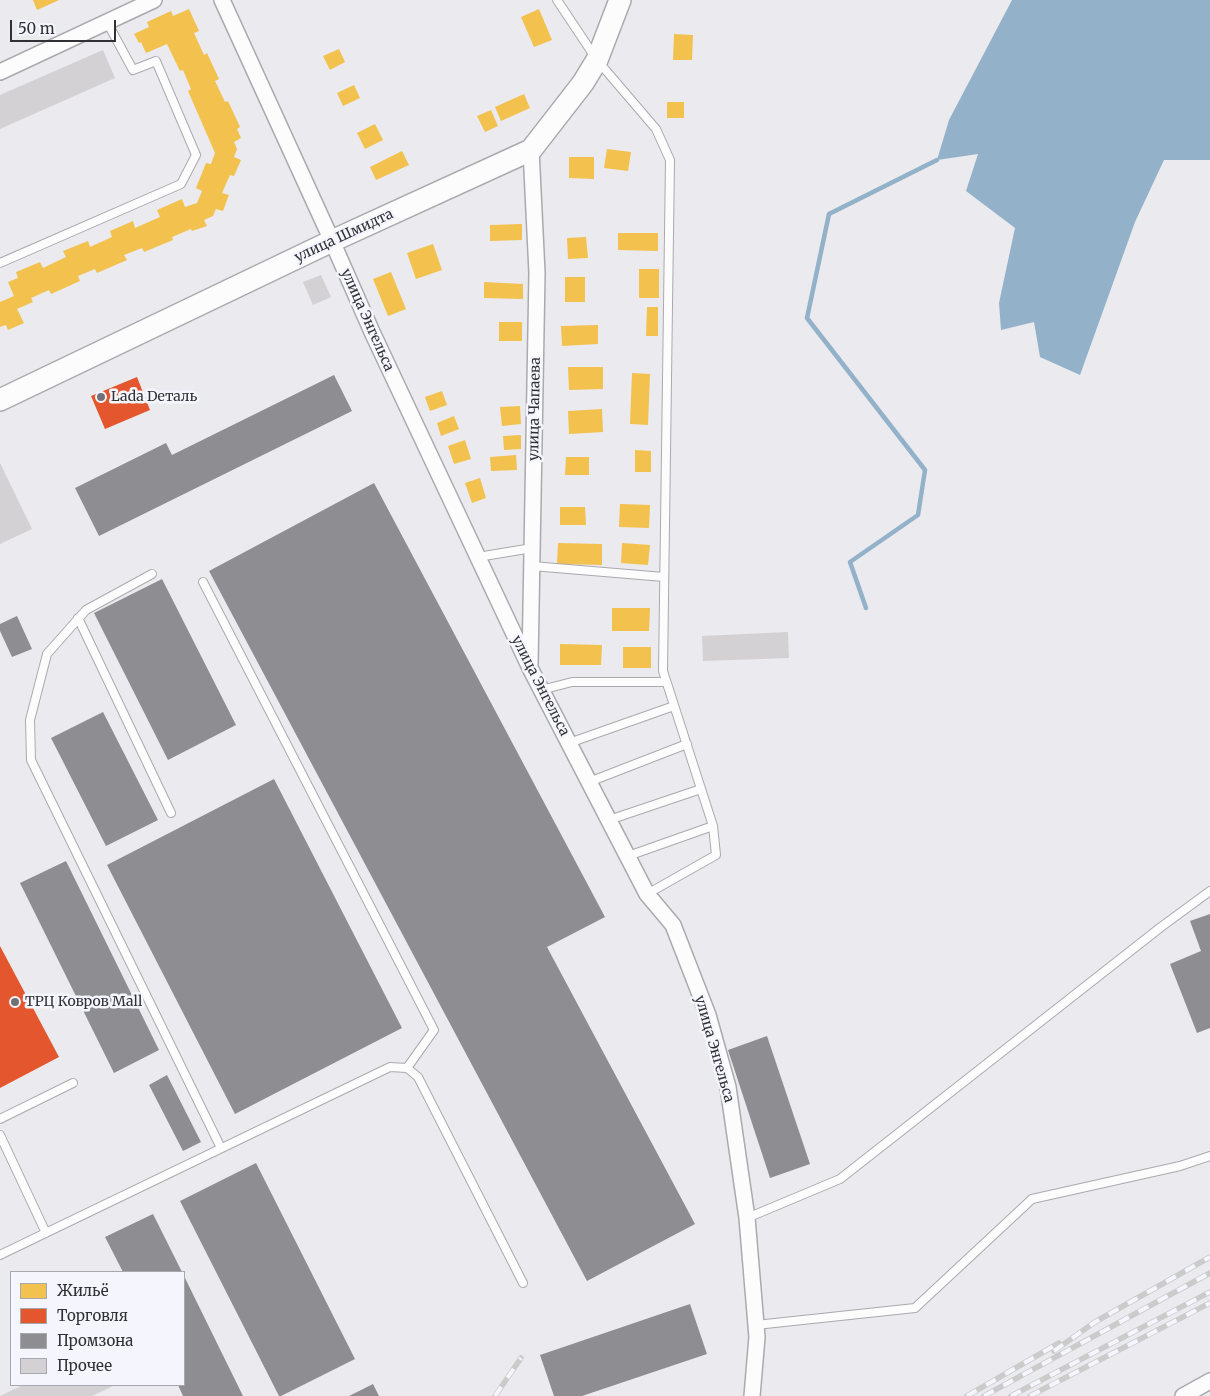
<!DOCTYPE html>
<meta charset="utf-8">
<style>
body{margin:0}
#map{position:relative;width:1210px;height:1396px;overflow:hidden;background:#eaeaef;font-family:Merriweather,serif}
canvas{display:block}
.legend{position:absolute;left:10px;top:1271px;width:175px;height:115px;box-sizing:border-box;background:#f5f5fe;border:1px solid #a7a7ae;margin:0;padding:6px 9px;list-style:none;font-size:15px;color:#313135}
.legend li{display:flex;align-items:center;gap:10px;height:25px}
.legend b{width:25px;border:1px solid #a7a7ae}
.scale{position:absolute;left:10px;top:20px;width:106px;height:22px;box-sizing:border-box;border:2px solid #313135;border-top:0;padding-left:6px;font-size:15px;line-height:18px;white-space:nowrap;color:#313135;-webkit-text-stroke:4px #f5f5fe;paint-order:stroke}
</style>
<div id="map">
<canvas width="1210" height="1396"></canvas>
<ul class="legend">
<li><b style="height:14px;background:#f2c14e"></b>Жильё</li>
<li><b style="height:14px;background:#e4572e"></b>Торговля</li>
<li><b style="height:14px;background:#8d8d92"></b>Промзона</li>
<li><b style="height:14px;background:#d3d1d4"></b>Прочее</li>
</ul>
<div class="scale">50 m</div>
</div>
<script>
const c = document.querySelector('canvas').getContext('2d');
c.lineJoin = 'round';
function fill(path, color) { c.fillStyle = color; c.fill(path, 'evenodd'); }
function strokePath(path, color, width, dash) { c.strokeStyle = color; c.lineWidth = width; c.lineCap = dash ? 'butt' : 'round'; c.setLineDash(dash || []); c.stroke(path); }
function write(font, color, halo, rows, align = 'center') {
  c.font = font + ' Merriweather,serif'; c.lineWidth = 5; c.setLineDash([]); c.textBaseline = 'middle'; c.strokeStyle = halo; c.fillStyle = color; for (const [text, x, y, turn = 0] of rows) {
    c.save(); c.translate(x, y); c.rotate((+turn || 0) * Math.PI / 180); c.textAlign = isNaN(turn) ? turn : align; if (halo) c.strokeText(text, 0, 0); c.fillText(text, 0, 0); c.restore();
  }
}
fill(new Path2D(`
 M1012,0h198v160h-46l-29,62 -55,153 -40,-18 -6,-35 -33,8 -2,-27 16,-75 -49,-37 12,-37 -41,6 12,-40z`), '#93b1c8');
fill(new Path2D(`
 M33,0h26l-22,10z
 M189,9l10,22 -5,2 10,22 3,-2 12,26 -4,2 10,21 3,-1 12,26 -3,2 4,9 -7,4 3,7 -3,8 7,3 -7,16 -4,-1 -8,18 7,2 -6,16 -7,-2 -3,7 -9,4 3,6 -15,5 -1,-2 -19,8 1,3 -29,12 -2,-4 -18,7 3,5 -30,13 -2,-4 -17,7 2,5 -29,13 -2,-4 -18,8 2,4 -16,7 7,14 -16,7 -2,-5 -6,2v-25l14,-6 -6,-14 10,-4 -2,-6 24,-10 3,6 23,-11 -3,-6 25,-10 2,6 22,-10 -2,-6 23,-10 2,7 25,-11 -3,-7 25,-11 3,8 12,-4 5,-12 -6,-3 10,-25 5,1 4,-11 -27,-62 3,-2 -8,-19 -3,1 -13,-27 -21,9 -5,-11 -2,1 -5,-9 15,-7 -2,-5 24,-11 2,5z
 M539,9l13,31 -18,7 -13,-30z
 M674,34l19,1 -1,25h-19z
 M339,49l6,13 -15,8 -7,-14z
 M354,85l6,13 -17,8 -6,-13z
 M524,94l6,14 -29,13 -6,-14z
 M667,102h17v16h-17z
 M491,110l7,16 -13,6 -8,-16z
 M375,124l8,16 -18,9 -8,-16z
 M607,149l24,3 -3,19 -24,-3z
 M402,151l7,14 -33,15 -6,-13z
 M569,157h25v22l-25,-1z
 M522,224v16l-32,1v-16z
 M618,233h40v18l-40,-1z
 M586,237l2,21 -20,1 -1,-21z
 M433,244l9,26 -26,9 -9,-26z
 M639,269h20v29h-20z
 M391,272l15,37 -18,7 -15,-37z
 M565,277h20v25h-20z
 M484,282l39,2v15l-39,-1z
 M647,307h11v29h-12z
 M499,322h23v19h-23z
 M598,325v19l-36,2 -1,-20z
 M568,367h35v22l-34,1z
 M632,373l18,1 -2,51 -18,-1z
 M442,391l5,14 -17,6 -5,-14z
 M520,406l1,18 -19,2 -2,-19z
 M602,409l1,23 -34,2 -1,-23z
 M454,416l5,13 -18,7 -4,-13z
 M521,435v14l-17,1 -1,-14z
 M465,440l6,19 -17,5 -6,-18z
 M635,450l16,1v21h-16z
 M516,455l1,15 -26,1 -1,-14z
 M566,457h23v18h-24z
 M480,478l6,20 -14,5 -7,-20z
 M620,504l30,1 -1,23 -30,-1z
 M560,507h25l1,18h-26z
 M558,543l44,1v21l-45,-1z
 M622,543l28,2 -2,20 -27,-2z
 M612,608h38l-1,23h-37z
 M560,644l42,1 -1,20h-41z
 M623,647h28v21h-28z`), '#f2c14e');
fill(new Path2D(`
 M137,377l13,33 -45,19 -14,-33z
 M0,946l59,111 -59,31z`), '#e4572e');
fill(new Path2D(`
 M334,375l18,36 -253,125 -24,-48 91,-45 6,12z
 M374,483l231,434 -58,30 148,277 -108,57 -378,-710z
 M162,579l74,146 -68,35 -74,-147z
 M17,616l15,33 -20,8 -12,-26v-7z
 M103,712l55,108 -52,26 -55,-108z
 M274,779l128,249 -167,86 -128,-249z
 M66,861l93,189 -45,23 -94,-190z
 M1210,914v114l-13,5 -27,-69 31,-13 -11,-30z
 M767,1036l43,128 -40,14 -42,-128z
 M167,1075l34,67 -18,9 -34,-66z
 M256,1163l99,196 -74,37h-2l-99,-195z
 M153,1214l29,58h-59l-18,-35z
 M184,1276l59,120h-60l-5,-11h6z
 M690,1304l17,50 -125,42h-28l-14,-41z
 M373,1384l6,12h-30z`), '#8d8d92');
strokePath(new Path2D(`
 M866,608l-16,-46 68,-47 7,-45 -118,-152 22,-104 108,-54`), '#93b1c8', 4.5);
fill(new Path2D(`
 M103,50l12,28 -115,51v-34z
 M321,275l10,22 -18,8 -10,-23z
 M0,463l32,66 -32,15z
 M788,632l1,26 -86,3 -1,-25z
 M23,1385h92l-23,11h-92z`), '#d3d1d4');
const lane = new Path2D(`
 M557,0l40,60 59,69 14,31 -7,511 50,155 3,29 -69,39
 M0,263l181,-79 15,-29 -40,-94 -23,9 -26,-48
 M478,557l54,-9
 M532,566l132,11
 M152,574l-66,36 -39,44 -17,66 1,40 190,388
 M203,582l231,448 -27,38
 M78,618l93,195
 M541,690l31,-8h94
 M569,743l105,-37
 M589,782l98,-38
 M609,820l92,-31
 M628,856l85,-30
 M0,1119l73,-36
 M0,1135l46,98
 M747,1218l93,-39 321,-252 49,-36
 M0,1255l390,-188 17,1 11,9 105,206
 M756,1325l159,-17 117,-109 148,-33 30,-10`);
const street = new Path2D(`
 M222,0l110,241 40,91 158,336 117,226 26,31 35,90 20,72 19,131 10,119 -5,59
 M0,72l154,-72
 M530,664l7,-391 -6,-123
 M1183,1396l27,-15`);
const secondary = new Path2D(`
 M0,400l332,-159 199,-91 52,-67 14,-23 23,-60`);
strokePath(lane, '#aaaaae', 10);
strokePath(street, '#aaaaae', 18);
strokePath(secondary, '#aaaaae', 24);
strokePath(lane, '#fcfcfd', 8);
strokePath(street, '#fcfcfd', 15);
strokePath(secondary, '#fcfcfd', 21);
const rail = new Path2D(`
 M1054,1351l41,-29 115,-65
 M495,1396l26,-38
 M967,1396l92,-53
 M984,1396l226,-123
 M1011,1396l199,-104
 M1030,1396l180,-93`);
strokePath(rail, '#cbcbcc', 5.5);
strokePath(rail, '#f5f5fe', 4, [11]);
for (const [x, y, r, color] of [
 [101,397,5,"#727276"],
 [15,1002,5,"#727276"]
]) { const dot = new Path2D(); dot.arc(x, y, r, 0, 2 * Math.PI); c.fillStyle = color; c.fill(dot); strokePath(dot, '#f5f5fe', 2); }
write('14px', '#313135', '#f5f5fe', [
 ["улица Шмидта",344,236,-25],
 ["улица Энгельса",367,320,66],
 ["улица Чапаева",535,409,-89],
 ["улица Энгельса",540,686,63],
 ["улица Энгельса",714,1049,74]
]);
write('14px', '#313135', '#f5f5fe', [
 ["Lada Dеталь",111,397],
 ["ТРЦ Ковров Mall",25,1002]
], 'left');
</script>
